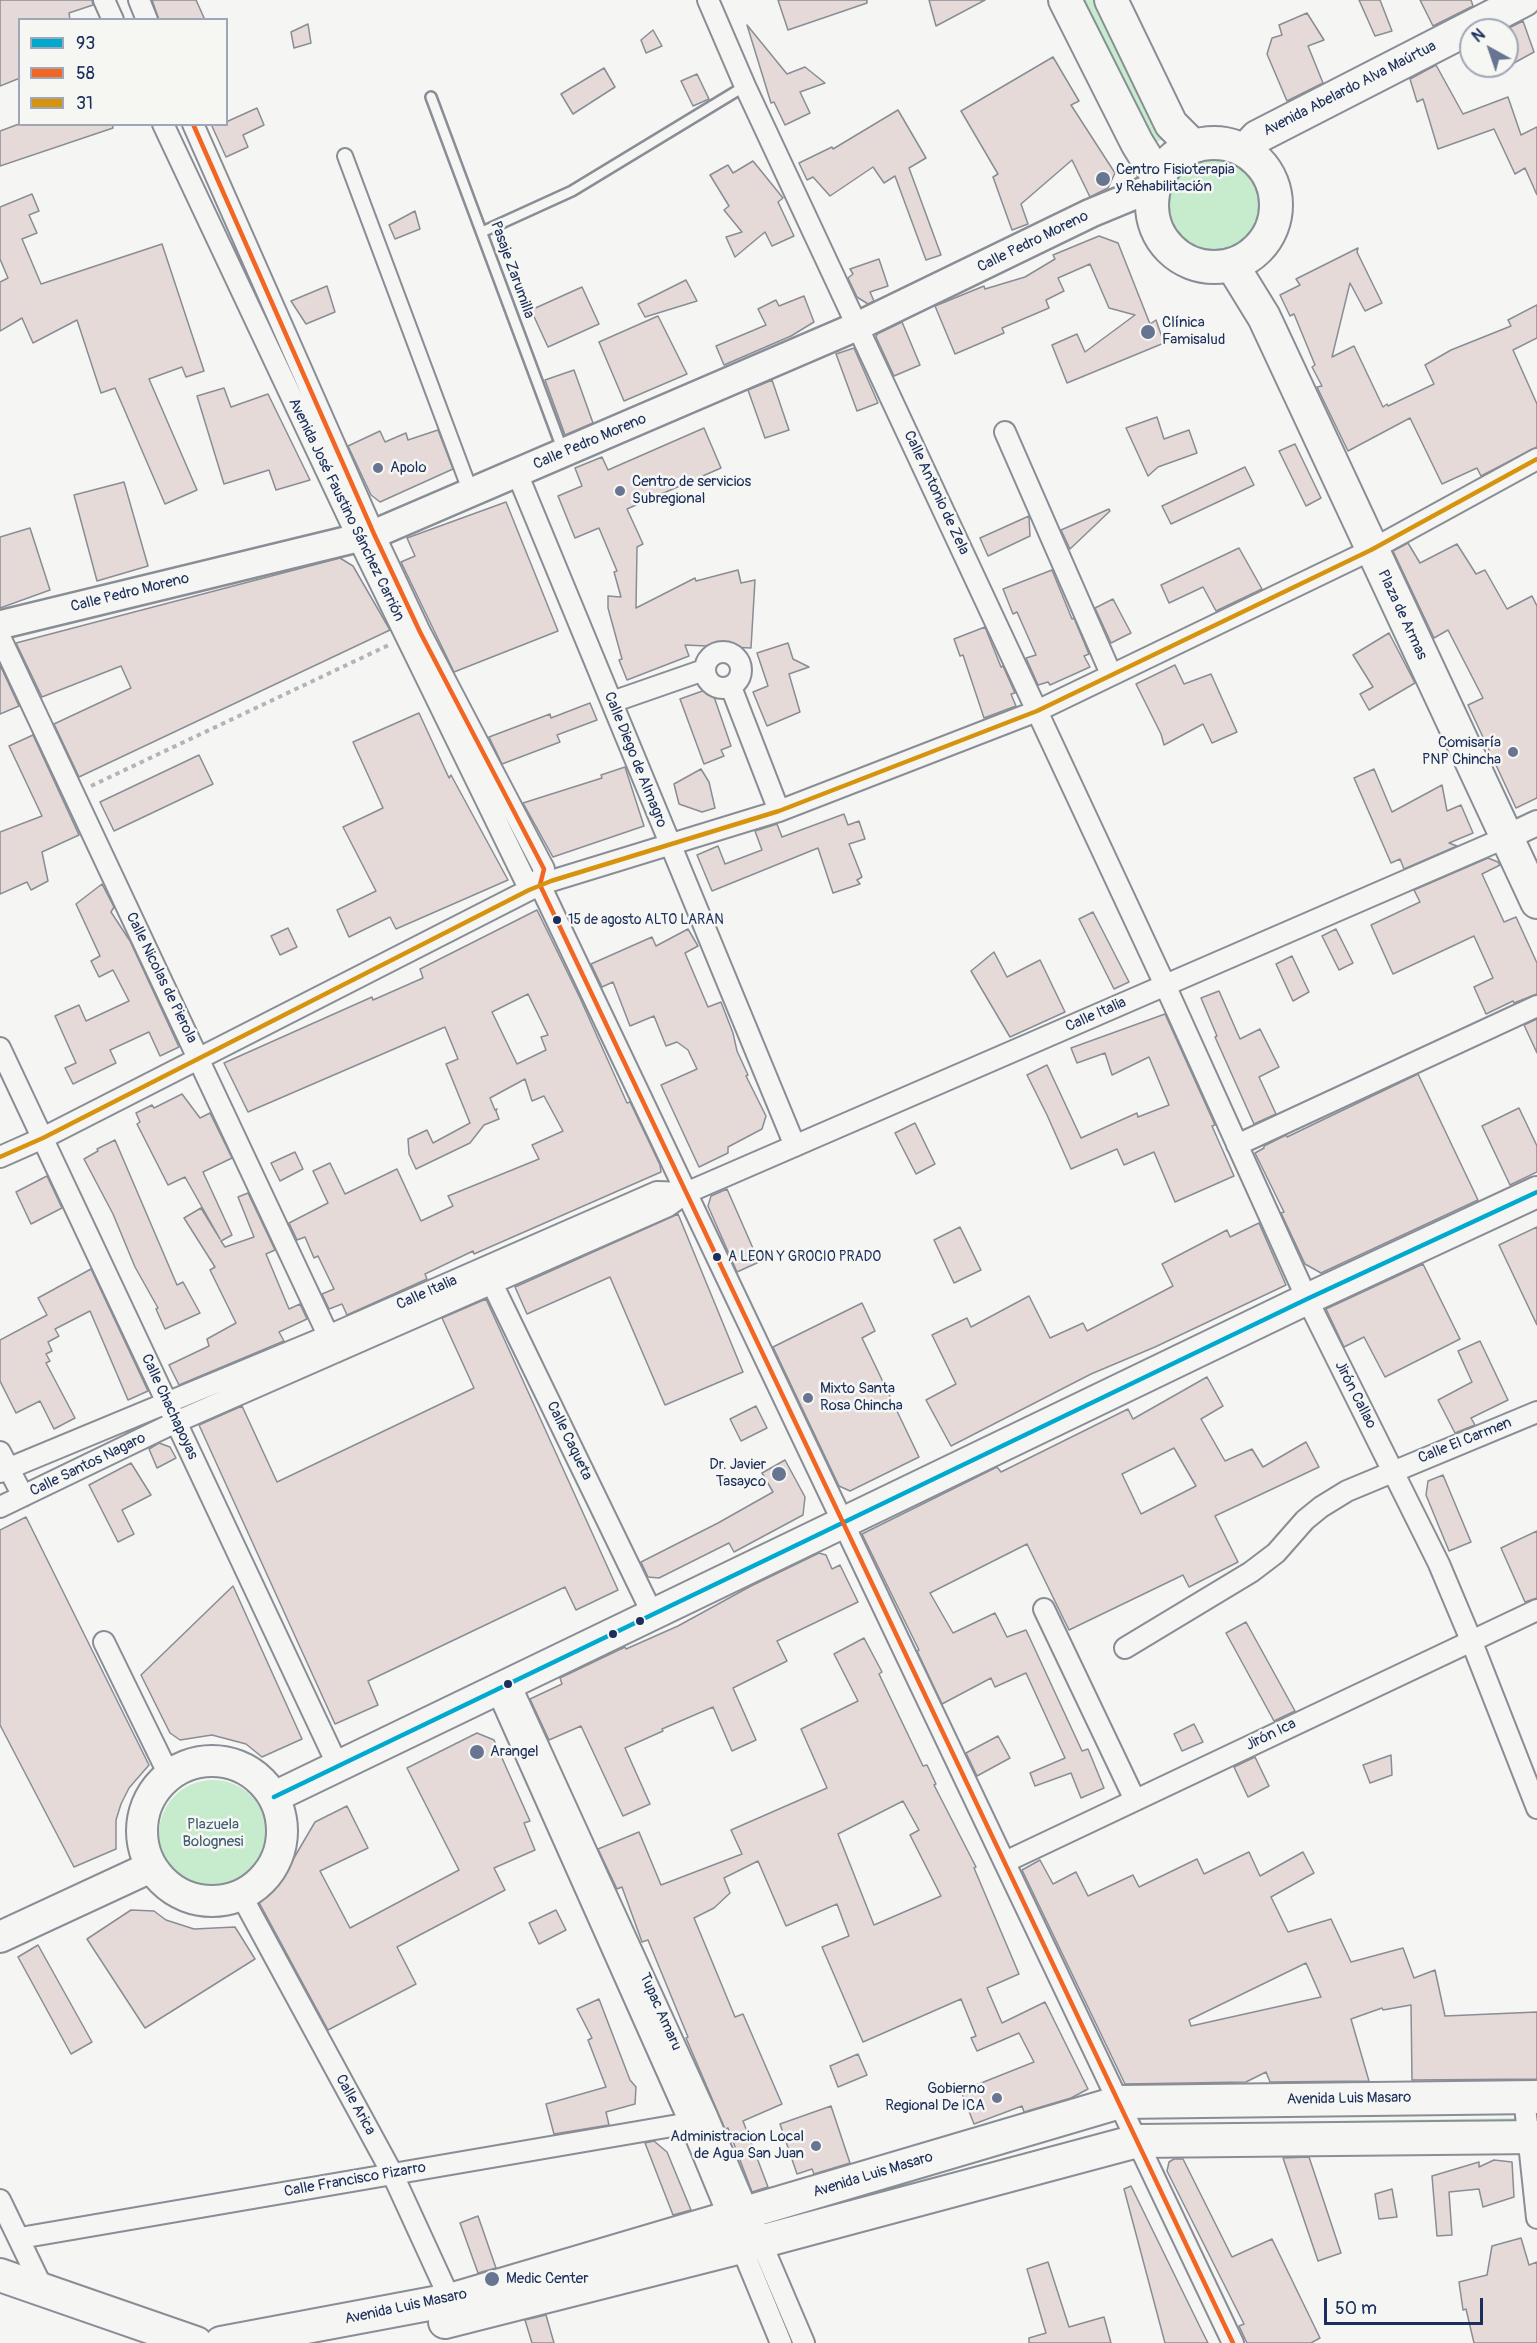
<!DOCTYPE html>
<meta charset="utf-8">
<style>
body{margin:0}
#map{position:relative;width:1537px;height:2343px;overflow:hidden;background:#f5f5f3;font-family:Pangolin,sans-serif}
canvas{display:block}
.legend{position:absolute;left:18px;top:18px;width:210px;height:108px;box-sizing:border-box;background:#f6f6f2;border:2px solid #9ea6b7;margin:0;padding:8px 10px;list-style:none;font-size:18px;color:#1b2f5e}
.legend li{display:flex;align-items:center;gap:12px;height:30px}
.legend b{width:30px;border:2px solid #9ea6b7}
.north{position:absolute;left:1459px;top:18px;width:60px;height:60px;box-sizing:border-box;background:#f6f6f2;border:2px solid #9ea6b7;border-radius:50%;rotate:320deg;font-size:16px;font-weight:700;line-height:24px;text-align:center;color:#1b2f5e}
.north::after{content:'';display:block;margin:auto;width:21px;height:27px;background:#677492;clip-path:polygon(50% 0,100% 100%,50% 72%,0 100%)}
.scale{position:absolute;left:1324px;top:2298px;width:159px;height:27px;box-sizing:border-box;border:3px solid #1b2f5e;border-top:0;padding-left:8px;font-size:18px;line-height:21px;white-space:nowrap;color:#1b2f5e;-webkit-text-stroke:4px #f6f6f2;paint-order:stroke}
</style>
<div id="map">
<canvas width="1537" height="2343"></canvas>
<ul class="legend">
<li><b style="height:8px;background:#00a9ce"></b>93</li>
<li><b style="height:8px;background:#f26522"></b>58</li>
<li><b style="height:8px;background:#d6940e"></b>31</li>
</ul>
<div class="north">N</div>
<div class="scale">50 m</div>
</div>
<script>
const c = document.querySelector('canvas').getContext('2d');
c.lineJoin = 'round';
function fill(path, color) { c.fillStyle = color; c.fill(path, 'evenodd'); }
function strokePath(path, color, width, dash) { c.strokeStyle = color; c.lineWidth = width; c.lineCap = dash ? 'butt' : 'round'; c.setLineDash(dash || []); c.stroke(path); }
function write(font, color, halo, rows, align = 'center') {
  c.font = font + ' Pangolin,sans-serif'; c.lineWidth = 5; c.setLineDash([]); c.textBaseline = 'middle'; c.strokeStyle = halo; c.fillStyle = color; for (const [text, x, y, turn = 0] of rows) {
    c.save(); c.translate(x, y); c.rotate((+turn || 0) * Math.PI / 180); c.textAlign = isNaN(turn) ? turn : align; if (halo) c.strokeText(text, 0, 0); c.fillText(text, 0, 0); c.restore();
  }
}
fill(new Path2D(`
 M1075,0h32l65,136 -26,10z
 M1165 205a49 49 0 1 1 98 0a49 49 0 1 1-98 0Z
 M159 1834a54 54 0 1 1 108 0a54 54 0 1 1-108 0Z
 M1520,2118v14l-369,8 -9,-16z`), '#c6ebcd');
const building = new Path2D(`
 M0,0h92l1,5 -24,8 1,7h-50v58l-20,8z
 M152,0h44l9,20h-46z
 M778,0h89v3l-79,27z
 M929,0h56l-49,26z
 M1359,0h21l12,31 -17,5z
 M1420,0h51l2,6 -40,20z
 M1307,13l17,27 -16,6 15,37 -36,18 -20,-47 5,-16 10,-3 -3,-10z
 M1523,21l11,31 -20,11 -7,-16v-18z
 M308,24l3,19 -17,5 -3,-16z
 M747,25l40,49 18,-7 20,16 -25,9 10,21 -25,12 -11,-23 -3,1z
 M653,30l9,16 -16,7 -5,-13z
 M1053,57l26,44 -8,4 44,68 -7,15 -18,9 -18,-37 -51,44 7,20 -16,6 -19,-53 5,-3 -37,-63z
 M1436,65l27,49 45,-17 13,38 16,-8v68l-12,-27 -10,6 -21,-45 -56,20 -15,-50 -6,3 -7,-23z
 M604,68l11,19 -42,27 -12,-20z
 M697,74l12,25 -16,7 -12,-25z
 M257,108l7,17 -21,10 5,12 -22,10 -15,-33h15v-2z
 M898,110l28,48 -17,10 32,87 -15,5 -31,-84 -11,7 -11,-16 -43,29 -17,-19 -6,3 -8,-17 33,-16 1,2z
 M19,124h93l1,4 -113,38v-35z
 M753,161l30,37 -5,4 16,34 -22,10 -7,-14 -30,25 -9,-20 16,-5 -18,-22 5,-4 -19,-31 18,-10 5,8z
 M32,194l7,17 -10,4 8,18 -15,6 19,45 121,-40 42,127 -18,6 -4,-10 -33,12 48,111 -32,14 -50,-116 -14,5 -24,-73 -44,23 -11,-25 -22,13v-49l8,-4 -8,-19v-52z
 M415,211l5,18 -25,10 -6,-14z
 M1099,236l19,7 32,81 6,-4 8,23 -97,40 -15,-38 25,-11 8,18 50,-37 -26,-7 -19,-44 -32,14 6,13 -18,9 3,8 -47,20 2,5 -49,21 -20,-48 49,-20 1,3 40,-12 30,-18 -2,-4z
 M1358,248l-1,4 25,51 -17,8 -15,-28 -18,74 22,-11 29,61 4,-3 1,2 46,-22 -9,-19 26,-15 60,-24 -3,-6 29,-15v33l-24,12 24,54v43l-56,29 -4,-8 -35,16 -32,-66 -62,33 -31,-64 5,-1 -10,-19 3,-2 -21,-51 -4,2 -10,-21 20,-10 -4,-6z
 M879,259l9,27 -18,6 4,9 -6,3 -11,-7 -9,-19 5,-4 -3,-5z
 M686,280l11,21 -52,16 -7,-13z
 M327,286l8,26 -29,12 -15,-23z
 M582,287l17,37 -51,23 -17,-37z
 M804,296l10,26 -23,14 -67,29 -8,-19 50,-21 -8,-16 18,-9 3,6z
 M658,316l29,58 -63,27 -25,-59z
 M902,322l18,43 -26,11 -18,-39 1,-3z
 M854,348l24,55 -21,8 -21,-57z
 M574,370l19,53 -28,12 -20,-55z
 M772,380l17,50 -24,8 -17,-48z
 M224,388l7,19 37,-13 42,86 -34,10 -7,-20 -45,14 -27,-88z
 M1157,417l7,22 25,-9 8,23 -39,14 -10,9 -22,-48z
 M704,428l17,40 -94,41 16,35 -6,3 -1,61 59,-30 1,3 42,-11 3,13 14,-3 -4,68 -66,-3 4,11 -62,24 -8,-20 3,-1 -14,-51v-12l13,1 -7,-25 3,-1 -18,-43 -24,10 -17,-42 24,-10 -7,-18 27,-11 6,13z
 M438,430l15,39 -73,33 -9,-7 -23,-49 32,-15 5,11 21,-9 2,7z
 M1295,444l26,54 -15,8 -27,-55z
 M1245,467l9,18 -83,39 -9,-18z
 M124,482l24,84 -51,15 -23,-86z
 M506,502l52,129 -104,41 -53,-110 14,-6 -8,-18z
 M1109,509l1,2 -40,38 -9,-19z
 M1029,516l1,20 -42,20 -8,-18z
 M30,528l20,62 -50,18v-71z
 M1408,543l12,20 37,-19 19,30 9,-4 22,39 25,-13 5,10v192l-21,10 -48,-103 15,-7 -35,-68 -14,8 -41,-87z
 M1239,548l23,41 -46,22 -13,-24 -34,16 -8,-18z
 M340,558l13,8 37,64 -311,147 -25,-53 77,-36 -10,-22 -79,31 -26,-54z
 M1052,570l20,49 2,-1 15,36 -5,2 6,11 -40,18 -2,-3 -10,3 -12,-27 10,-3 -19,-43 -4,2 -10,-25z
 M1113,599l18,34 -20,10 -16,-35z
 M985,627l16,40 2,-1 12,27 -4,1 5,12 -32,12 -21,-63 -3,1 -6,-17z
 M1389,633l26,50 -46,27 -9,-16 13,-7 -20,-32z
 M788,643l5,16 16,8 -20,7 11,38 -33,14 -14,-34 15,-6 -11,-33z
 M0,665l19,41 -19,8z
 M1175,665l9,19 27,-10 26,58 -25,11 -9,-19 -39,21 -3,-11 -25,-50z
 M711,688l20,58 -10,4 3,6 -20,8 -24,-65z
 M590,703l7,17 -40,15 3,7 -58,22 -13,-27 61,-23 1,4z
 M419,713l30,65 2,-3 57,105 -112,49 -6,-12 -41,20 -12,-27 39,-19 -33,-64 40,-19 -30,-66z
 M33,735l46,100 -37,17 6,29 -17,9 -4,-8 -27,12v-62l42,-16 -33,-70z
 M199,755l14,29 -99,47 -14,-29z
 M625,767l19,59 -91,31 -30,-54 79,-25 -1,-3z
 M701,769l8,13 6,26 -13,4 -23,-8 -5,-20z
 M1374,769l18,43 50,-27 5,26 14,-6 12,28 -24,10 8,3 -53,23 -4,-10 -9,4 -37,-85z
 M844,814l4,11 11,-4 6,18 -16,5 13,33 -5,3 3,4 -27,9 -15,-45 -106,43 -15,-36 21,-9 7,18 37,-14 -7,-19 22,-7 5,13z
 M1488,858l10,4 2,3 -18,9 22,48 12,-5 21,46v31l-23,9 -1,-2 -27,13 -12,-27 19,-9 -19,-42 -81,38 -22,-49 49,-23 -6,-12z
 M102,884l12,23 -3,5 19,29 49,106 -19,9 -11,-24 -39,18 6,13 -43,21 -8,-16 11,-5 -21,-47 24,-11 7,16 43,-20 -16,-31 -14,7 -8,-16 9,-5 -24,-52z
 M537,910l43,88 47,105 3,-1 30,63 1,7 -187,82 -1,-3 -48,23 2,5 -80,36 -5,-11 -13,5 -7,-15 12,-5 -16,-33 -4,2 -9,-21 -8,3 -8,-17 39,-20 -15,-32 17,-8 15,31 52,-25 24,52 32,-15 -5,-10 91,-37 -7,-14 31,-14 -19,-35 -12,5 -7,-22 -35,19 5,12 2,-1 -1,2 3,8 -15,6 -14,18 -54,26 -7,-15 -1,-15 19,-9 6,13 37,-20 -24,-59 12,-5 -13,-32 -197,85 -24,-49 148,-66 1,3 50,-22 -3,-9zM528,994l20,41 -7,2 5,13 -29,14 -25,-52z
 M1093,912l36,70 -15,7 -35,-70z
 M288,928l9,19 -17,8 -9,-19z
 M688,929l10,17 -13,7 23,54 13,-5 12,31 4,18 11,24 -2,1 20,40 -4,13 -34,18v6l-29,14 -38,-82 36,-16 -9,-19 -11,-8 -11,4 -12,-30 -24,10 -17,-44 -11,5 -11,-23 61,-27 4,9z
 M1336,929l17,34 -14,7 -17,-34z
 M994,952l13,25 33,-17 25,52 -55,25 -39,-66z
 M1292,956l17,36 -16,9 -17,-37z
 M1219,991l21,48 20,-10 19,38 -20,10 17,37 -22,10 -39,-87 2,-1 -16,-38z
 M1165,1014l50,111 -3,1 22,50 -59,26 -21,-50 -30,13 -7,-16 -46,20 -24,-54 -20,-40 20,-10 34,73 56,-25 1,4 31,-12 -20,-48 -37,18 -7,-22 -28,10 -6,-15z
 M1537,1019v34l-13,-28z
 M1418,1074l60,126 -157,73 -16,-9 -24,-51 3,-1 -29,-59 9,-5v-2l22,-11 1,2z
 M182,1094l18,24 10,-5 22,45 -29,14 29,63 -11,6 4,6 29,-10 -16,-40 10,-4 27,57 -9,4 23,55 11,-5 7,15 -28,13 5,9 -105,44 -10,-20 40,-19 -2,-7 29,-16 -26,-53 5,-3 -31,-49 17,-10 19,31 -35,-62 -17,8 -31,-61 3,-2 -4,-9 16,-8 2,3z
 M1519,1108l18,38v26l-27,13 -28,-59z
 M915,1123l20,41 -19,10 -21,-41z
 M115,1140l62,145 6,-3 17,31 -35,16 -9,-20 2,-1 -23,-41 -22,-53 -29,-55 14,-8 -1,-2z
 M295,1152l8,17 -23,12 -9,-18z
 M47,1176l15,32 -31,16 -15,-32z
 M727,1189l32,73 -22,10 -29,-66 3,-10z
 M678,1214l65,158 -78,33 -55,-128 -83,37 -12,-27z
 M1259,1223l27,62 -131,62 -64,27 -140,72 -25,-46 30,-16 -24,-49 35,-17 4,9 58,-31 21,42 33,-15 4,8 86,-45 -11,-22 65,-34 3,7z
 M960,1227l21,43 -27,13 -20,-43z
 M1537,1227v98l-38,-80z
 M1423,1264l37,75 -75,38 -21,-40 -20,10 -18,-38z
 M91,1269l57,122 -20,9 -38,-89 -35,18 4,7 -11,6 4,9 -6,3 4,7 -4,2 29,55 -21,11 -14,-28 -24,12 -16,-32v-41l47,-25 -9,-17z
 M486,1299l132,291 -42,20 -11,-23 -197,94 10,24 -43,19 -136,-299 43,-19 35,76 197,-94 -32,-70z
 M862,1303l13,28 -13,7 57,119 -69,34 -11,-5 -66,-139z
 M1480,1341l28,59 -37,18 4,7 -20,8 -17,-33 34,-18 -14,-31z
 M1207,1377l16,29 -22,13 24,42 27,-12 11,18 43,-25 13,25 -104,49 23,46 -49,25 -6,-12 -114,55 -42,-86 -97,49 23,40 42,-20 12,24 19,-7 56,121 6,-2 16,39 -23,10 -10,-25 -36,13 -5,-13 35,-15 -39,-85 -31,14 -4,-9 -49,26 -25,-53 2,-1 -57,-116 135,-67 4,5 127,-63 5,10zM1174,1448l22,38 -55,28 -19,-40z
 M756,1406l11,22 -26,13 -11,-22z
 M159,1443l11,4 6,11 -19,10 -8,-19z
 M785,1460l20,37 -2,18 -69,37 -5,-9 -70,35 -11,-1 -7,-15 77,-39 55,-31 -11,-19z
 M131,1463l20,32 -29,15 12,24 -16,8 -29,-57z
 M1443,1475l28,67 -22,9 -23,-56 2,-14z
 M26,1517l123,248 -20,23 -8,16 -5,16v29l-42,18 -74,-142v-195z
 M1537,1531v67l-12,4 -24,-54z
 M819,1553l7,2 6,14 8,-4 18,37 -81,39 10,20 -54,27 23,52 -24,11 -19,-44 -51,22 1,2 -38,17 25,56 -27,12 -42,-90 -32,14 -19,-41 32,-15 -2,-6 65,-31 1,2 52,-23 73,-40z
 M233,1586l69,153 -40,18 -16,-13 -34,-9 -32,5 -10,-7 -29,-58z
 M1246,1622l49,89 -21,10 -48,-88z
 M864,1638l18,34 -3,2 44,92 4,-1 9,19 -2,1 42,82 -2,1 45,106 -32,14 15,35 43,-21 43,87 -17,9 -47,14 -2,-6 -48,18 -13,-33 73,-29 -15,-29 -42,18 -6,-13 5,-2 -15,-37 -98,43 -41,-95 27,-11 -12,-32 -51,22 -28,-65 -34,17 6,15 -16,15 -20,10 41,99 8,-3 39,90 -39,17 25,66 -16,5 -24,-64 -3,1 -39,-91 2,-1 -40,-97 -6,2 -20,-55 -5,2 -19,-40 41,-17 22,53 81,-31 -11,-24 96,-42 -26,-59 57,-28 -24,-47zM903,1801l16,29 -9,5 31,61 -67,29 -36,-91z
 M1194,1724l9,18 -21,9 -8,-17z
 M477,1733l17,7 36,81 -6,2 11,27 -41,18 11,22 -108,57 19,37 -88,46 -73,-135 26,-15 34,-58 32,-16 21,42 -48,23 30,57 109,-58 -52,-102z
 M998,1736l12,22 -33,18 -11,-23z
 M1391,1755l1,20 -22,8 -7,-18z
 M1255,1757l14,29 -21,11 -14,-30z
 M1249,1852l11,24 43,-24 11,21 -43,24 17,35 43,-13 20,43 52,-14 11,30 21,-8 10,46 92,-4v67l-125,1 -1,-75 -28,5 -1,-2 -31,11 18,62 -99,1 -4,-10 -20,10 -121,2 -103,-214 18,-10 13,24 23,-12 12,24 45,-21 6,12 58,-28 7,15zM1306,1963l15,34 -130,29 -2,-6z
 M131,1910l23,1 12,9 28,9 41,-2 20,32 -110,69 -58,-89z
 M556,1910l10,20 -27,14 -10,-21z
 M38,1945l54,97 -21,12 -53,-97z
 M599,1999l31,81 6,7 -1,17 -29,8 3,13 -55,9 -8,-30 60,-17 -18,-47 4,-2 -15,-29z
 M858,2054l9,21 -29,12 -8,-21z
 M831,2106l19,57 -36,11 -2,-5 -15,5 -17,-50z
 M654,2141l13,11 24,58 -18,5 -28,-72z
 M1309,2157l32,96 -23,8 -35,-103z
 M1174,2159h9l49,98 40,-18 48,99 -9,5h-64l-8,-17 5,-2 -77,-153 2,-9z
 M1494,2160l18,2 2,35 -31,10 -4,-18 -30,3 3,43 -15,1 -5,-60 47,-14v5z
 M1131,2186l69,141 8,16h-43l-41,-154z
 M1392,2189l5,28 -18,2 -4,-25z
 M478,2216l18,52 -18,5 -18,-50z
 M1521,2238l8,27 8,-3v81h-63l-8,-34 -3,1 -4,-28 28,-7 5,-29z
 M1048,2262l21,65 35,-10 7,26h-82v-5l17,-5 -19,-64z
 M546,2315l8,28h-22l-7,-23z`);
fill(building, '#e5dad8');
strokePath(building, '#898d95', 1.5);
const service = new Path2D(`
 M431,97l132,354
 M482,232l90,-41 173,-105`);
const pedestrian = new Path2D(`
 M345,156l126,337`);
const minor = new Path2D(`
 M104,0l9,20
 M139,0l8,20
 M708,0l37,86 420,899 142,314 132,265 32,76 66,168
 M163,124l195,414 167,342 15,5
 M193,124l181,410 46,98 124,237 -4,16 693,1458
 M1005,432l106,242
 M517,473l278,673
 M0,637l336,715
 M705 670a18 18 0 1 1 36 0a18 18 0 1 1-36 0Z
 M731,687l48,124
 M612,702l92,-32
 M0,1048l338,718
 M1237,1145l300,-139
 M0,1157l43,-19 486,-248 22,-9 228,-70 258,-100 334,-161 166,-91
 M487,1273l166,342
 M0,1452l23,44
 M0,1472l328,-136 329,-144 29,1
 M0,1507l176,-85 492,-216 18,-13 821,-356
 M1044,1609l91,191
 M104,1642l65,133
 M1125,1648l126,-76 25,-19 29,-33 16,-13 26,-16 190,-79
 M510,1684l197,432 97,227
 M497,1690l193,433 91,220
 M1005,1862l532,-252
 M241,1895l151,278 62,135
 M1524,2097l13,121
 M0,2200l43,89
 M20,2238l670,-115 10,-4`);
const tertiary = new Path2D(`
 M1507,837l30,-14`);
const secondary = new Path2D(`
 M0,625l374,-91 484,-208 233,-113 63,-26`);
const primary = new Path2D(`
 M142 1831a70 70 0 1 1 140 0a70 70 0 1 1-140 0Z
 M274,1797l1033,-498 230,-107
 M0,1937l151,-70`);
const trunk = new Path2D(`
 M1065,0l72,143 21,34
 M1111,0l60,124 22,22
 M1152 205a62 62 0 1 1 124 0a62 62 0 1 1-124 0Z
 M1245,150l12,-13 267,-137
 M1232,265l32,52 273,585
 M0,2275l196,68
 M445,2322l296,-75 396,-106 400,-4
 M221,2343l229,-43 670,-198 417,-5`);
strokePath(service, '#898d95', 14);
strokePath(pedestrian, '#898d95', 18);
strokePath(minor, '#898d95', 24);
strokePath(tertiary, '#898d95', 28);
strokePath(secondary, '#898d95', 32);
strokePath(primary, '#898d95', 34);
strokePath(trunk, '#898d95', 36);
strokePath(new Path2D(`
 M91,786l300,-142`), '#b2b4b9', 4, [4.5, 4.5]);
strokePath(service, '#f5f5f3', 9);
strokePath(pedestrian, '#f5f5f3', 14);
strokePath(minor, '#f5f5f3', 20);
strokePath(tertiary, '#f5f5f3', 24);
strokePath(secondary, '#f5f5f3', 27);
strokePath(primary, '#f5f5f3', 30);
strokePath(trunk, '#f5f5f3', 32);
strokePath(new Path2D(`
 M274,1797l1033,-498 230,-107`), '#00a9ce', 4.5);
strokePath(new Path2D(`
 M193,124l181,410 46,98 124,237 -4,16 693,1458`), '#f26522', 4.5);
strokePath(new Path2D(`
 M0,1157l43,-19 486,-248 22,-9 228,-70 258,-100 334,-161 166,-91`), '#d6940e', 4.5);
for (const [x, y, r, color] of [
 [1103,179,8,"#677492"],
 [1148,332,8,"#677492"],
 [378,468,6,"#677492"],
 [620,491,6,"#677492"],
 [1513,752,6,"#677492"],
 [557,920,5,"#1b2f5e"],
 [717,1257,5,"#1b2f5e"],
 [808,1398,6,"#677492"],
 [779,1474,8,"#677492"],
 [640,1621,5,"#1b2f5e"],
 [613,1634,5,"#1b2f5e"],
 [508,1684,5,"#1b2f5e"],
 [477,1752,8,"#677492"],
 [997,2098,6,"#677492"],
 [816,2146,6,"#677492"],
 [492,2279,8,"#677492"]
]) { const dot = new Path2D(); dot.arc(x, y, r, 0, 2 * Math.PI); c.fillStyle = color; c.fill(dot); strokePath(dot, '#f6f6f2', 2); }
write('14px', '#1b2f5e', '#f6f6f2', [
 ["15 de agosto ALTO LARAN",568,920],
 ["A LEON Y GROCIO PRADO",728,1257]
], 'left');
write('15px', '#1b2f5e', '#f6f6f2', [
 ["Avenida Abelardo Alva Maúrtua",1350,89,-27],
 ["Calle Pedro Moreno",1033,242,-26],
 ["Pasaje Zarumilla",512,270,70],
 ["Calle Pedro Moreno",590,442,-23],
 ["Calle Antonio de Zela",936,493,65],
 ["Avenida José Faustino Sánchez Carrión",346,510,64],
 ["Calle Pedro Moreno",130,593,-14],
 ["Plaza de Armas",1402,615,65],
 ["Calle Diego de Almagro",635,760,68],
 ["Calle Nicolas de Pierola",161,978,64],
 ["Calle Italia",1096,1015,-24],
 ["Calle Italia",427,1293,-24],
 ["Jirón Callao",1355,1395,63],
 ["Calle Chachapoyas",169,1407,65],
 ["Calle Caqueta",569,1441,64],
 ["Calle El Carmen",1465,1441,-22],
 ["Calle Santos Nagaro",88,1465,-26],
 ["Jirón Ica",1271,1735,-26],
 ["Tupac Amaru",660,2012,66],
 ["Avenida Luis Masaro",1349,2099,-1],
 ["Calle Arica",355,2105,61],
 ["Avenida Luis Masaro",873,2175,-17],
 ["Calle Francisco Pizarro",355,2180,-10],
 ["Avenida Luis Masaro",406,2307,-12]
]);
write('15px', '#1b2f5e', '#f6f6f2', [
 ["Centro Fisioterapia",1116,170],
 ["y Rehabilitación",1116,187],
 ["Clínica",1162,323],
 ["Famisalud",1162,340],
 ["Apolo",390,468],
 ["Centro de servicios",632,482],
 ["Subregional",632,499],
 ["Comisaría",1501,743,"right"],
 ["PNP Chincha",1501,760,"right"],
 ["Mixto Santa",820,1389],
 ["Rosa Chincha",820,1406],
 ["Dr. Javier",766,1465,"right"],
 ["Tasayco",766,1482,"right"],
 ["Arangel",490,1752],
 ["Gobierno",985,2089,"right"],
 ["Regional De ICA",985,2106,"right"],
 ["Administracion Local",804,2137,"right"],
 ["de Agua San Juan",804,2154,"right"],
 ["Medic Center",506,2279]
], 'left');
write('15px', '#3c5c72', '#f6f6f2', [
 ["Plazuela",213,1825],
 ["Bolognesi",213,1842]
]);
</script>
